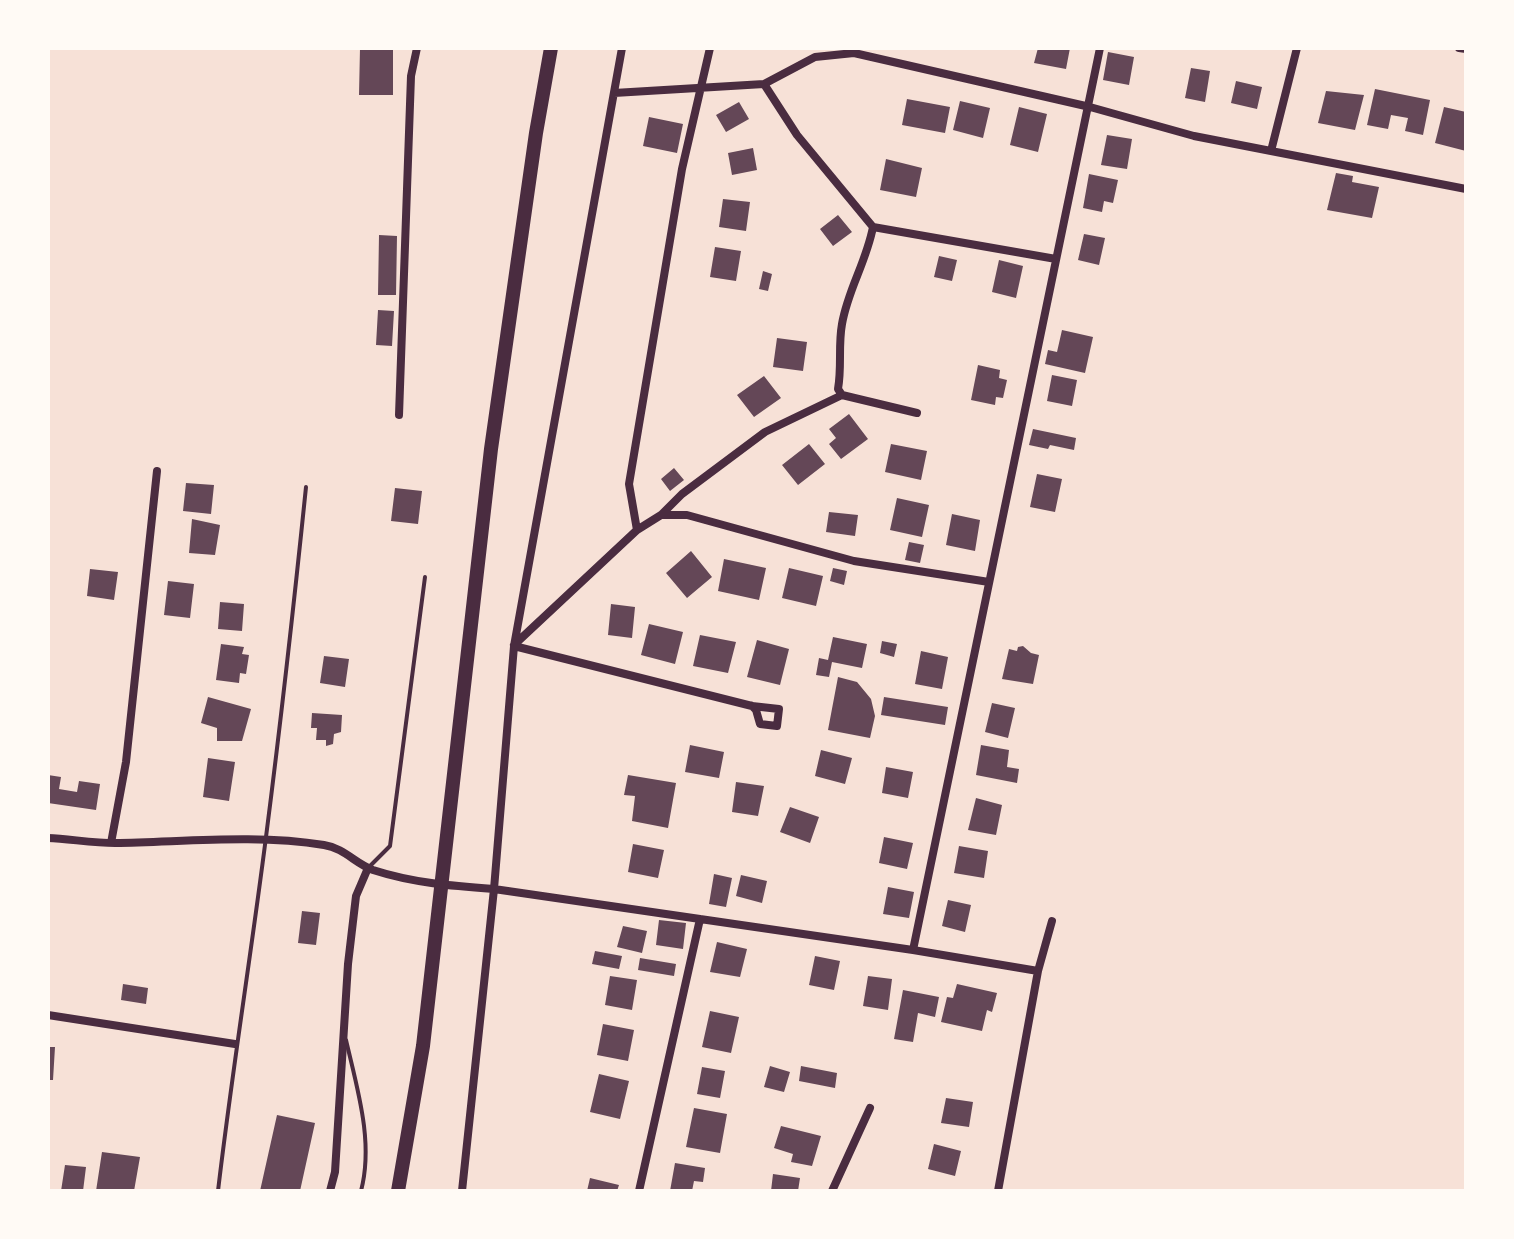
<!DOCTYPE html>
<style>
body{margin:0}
#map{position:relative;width:1514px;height:1239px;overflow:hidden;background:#f7e1d7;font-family:Georgia,serif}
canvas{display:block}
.frame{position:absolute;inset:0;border:50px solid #fffaf5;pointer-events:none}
</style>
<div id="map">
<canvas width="1514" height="1239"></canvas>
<div class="frame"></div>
</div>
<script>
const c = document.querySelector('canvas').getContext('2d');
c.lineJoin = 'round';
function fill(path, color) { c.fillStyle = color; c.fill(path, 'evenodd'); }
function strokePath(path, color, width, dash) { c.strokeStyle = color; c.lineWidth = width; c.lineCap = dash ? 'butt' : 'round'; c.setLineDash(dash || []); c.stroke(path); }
fill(new Path2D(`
 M360,48h33v47h-34z
 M1038,48h32l-4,21 -32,-6z
 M1108,52l26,5 -5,28 -26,-5z
 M1191,68l19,3 -5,31 -20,-4z
 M1236,81l26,6 -5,22 -26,-6z
 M1375,89l55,11 -7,35 -18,-4 3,-13 -17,-3 -3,14 -21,-4z
 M1326,91l38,4 -9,35 -37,-7z
 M907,99l43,8 -5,26 -43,-8z
 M960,101l30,7 -7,30 -30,-8z
 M739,102l10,17 -23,13 -10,-17z
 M1019,107l28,7 -9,38 -28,-7z
 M1444,107l22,5v39l-31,-8z
 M649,117l34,7 -6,29 -34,-7z
 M1107,135l25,4 -5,30 -26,-4z
 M753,148l4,22 -25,5 -4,-22z
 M886,159l36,9 -6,29 -36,-7z
 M1336,173l17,3 -1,6 27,5 -7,31 -45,-8z
 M1089,174l29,6 -5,23 -9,-2 -2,11 -19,-4z
 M723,199l27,3 -4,29 -27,-4z
 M838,215l14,17 -19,14 -13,-17z
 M1084,234l21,4 -6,27 -21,-5z
 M379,235l18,1 -1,59h-18z
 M715,247l26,4 -5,30 -26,-4z
 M939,256l18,4 -5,21 -18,-4z
 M999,260l24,6 -7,32 -24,-6z
 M763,271l9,3 -4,17 -9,-2z
 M378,310l16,1 -2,35 -16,-1z
 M1062,330l31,7 -8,36 -40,-9 3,-14 9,2z
 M777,338l30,4 -4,29 -30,-4z
 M978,365l22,5 -1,8 8,2 -4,18 -7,-1 -1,8 -24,-5z
 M1052,375l25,5 -5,26 -25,-5z
 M764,376l17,22 -27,19 -17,-22z
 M849,414l19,25 -27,20 -12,-15 7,-6 -7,-9z
 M1033,429l43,9 -2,12 -24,-5 -2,4 -19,-4z
 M809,444l16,20 -27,21 -16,-20z
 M891,444l36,7 -6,29 -36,-8z
 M674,468l10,12 -14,11 -9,-12z
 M1037,474l25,5 -7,33 -25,-5z
 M186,483l28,2 -3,29 -28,-3z
 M395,488l27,3 -4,33 -27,-3z
 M897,498l32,7 -7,32 -32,-7z
 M829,512l29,3 -3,21 -29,-4z
 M952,514l28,6 -5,31 -29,-6z
 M192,519l28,6 -5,30 -26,-2z
 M909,542l15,3 -4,18 -15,-3z
 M691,551l21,26 -25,21 -21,-25z
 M724,559l42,9 -7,32 -41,-9z
 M789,568l34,8 -7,30 -34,-8z
 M833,568l14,3 -3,14 -14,-4z
 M90,569l28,3 -4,28 -27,-4z
 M168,581l26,3 -4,34 -26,-3z
 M220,602l24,2 -2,27 -24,-2z
 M611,604l24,3 -3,31 -24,-3z
 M649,624l34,8 -8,32 -34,-9z
 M700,635l36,7 -8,31 -35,-7z
 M833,637l34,7 -5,24 -30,-6 -3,15 -13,-2 3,-17 9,2z
 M757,640l32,9 -9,36 -33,-8z
 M882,641l15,3 -3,13 -14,-4z
 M221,644l23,3 -2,7 7,1 -3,19 -6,-1 -1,10 -23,-3z
 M1023,646l8,7 8,2 -6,29 -31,-5 7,-30 8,2 1,-4z
 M921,651l27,6 -6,32 -27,-5z
 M324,656l25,3 -4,28 -25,-4z
 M838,677l19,5 14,17 4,17 -5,22 -42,-8z
 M208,697l43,12 -9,32h-25v-13l-16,-5z
 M884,697l64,10 -3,18 -64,-10z
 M992,703l23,5 -7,30 -23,-6z
 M312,713l30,2 -1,17 -7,2 -1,10 -7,2v-6h-10l1,-12h-6z
 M690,745l34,7 -5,26 -34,-6z
 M981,745l28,5 -2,17 12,2 -2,14 -41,-8z
 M821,750l31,8 -7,26 -30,-8z
 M208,758l27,4 -6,39 -26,-4z
 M886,767l27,5 -5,26 -26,-5z
 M48,775l13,2 -2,12 18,3 2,-11 21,3 -4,26 -48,-7z
 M628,775l48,8 -8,45 -36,-7 3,-25 -11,-1z
 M736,782l28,4 -6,30 -26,-4z
 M976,798l26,7 -6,30 -28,-5z
 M790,807l29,10 -9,26 -30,-11z
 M884,837l29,6 -6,26 -28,-6z
 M633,844l31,6 -6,28 -30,-6z
 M959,846l29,5 -4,27 -30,-5z
 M714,874l18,4 -6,29 -17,-3z
 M741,875l26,6 -5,22 -26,-7z
 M888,887l26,5 -5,26 -26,-4z
 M948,900l23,5 -6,27 -23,-6z
 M302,911l18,2 -4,32 -18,-2z
 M659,920l27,3 -3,26 -27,-4z
 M623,926l24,5 -5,22 -25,-6z
 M717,942l30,7 -7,28 -30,-5z
 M595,951l27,5 -3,13 -27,-5z
 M815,956l25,5 -6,29 -25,-5z
 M640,958l36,6 -2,12 -36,-6z
 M610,976l27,4 -5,30 -27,-5z
 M868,976l24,3 -4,31 -25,-4z
 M123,984l25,4 -2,16 -25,-4z
 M957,984l40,9 -5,19 -5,-2 -5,21 -41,-9 6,-25 6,1z
 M903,990l36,7 -4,20 -17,-4 -5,29 -19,-3z
 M710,1011l29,6 -8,36 -29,-6z
 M603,1024l31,6 -6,31 -31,-6z
 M48,1047h7l-2,33h-5z
 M770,1066l20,6 -6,20 -20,-5z
 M801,1066l36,7 -2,15 -36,-7z
 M702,1067l23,4 -5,27 -23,-4z
 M599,1074l30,7 -9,38 -30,-7z
 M946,1098l27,4 -4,25 -28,-4z
 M694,1108l33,6 -7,39 -34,-6z
 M277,1115l38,8 -15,68h-40z
 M781,1126l40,10 -9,30 -21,-4 2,-8 -19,-6z
 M934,1144l27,7 -6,25 -27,-7z
 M102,1152l38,5 -6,34h-38z
 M675,1163l30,5 -2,14 -9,-1 -2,10h-22z
 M65,1165l21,2 -3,24h-22z
 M773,1174l27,4 -2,13h-27z
 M590,1178l29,7 -2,6h-30z`), '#644757');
strokePath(new Path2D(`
 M369,867l21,-21 35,-269
 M346,1040c11,48 28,102 15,151
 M218,1191c14,-119 33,-236 48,-354 15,-117 28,-233 40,-350`), '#4a2c40', 4);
strokePath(new Path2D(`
 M1459,48l7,1
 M614,93l150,-9 51,-27 39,-4 236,54 104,29 272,53
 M1271,151l26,-103
 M873,227l183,32
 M842,395l75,18
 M399,415l12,-339 6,-28
 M661,515l21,-21 83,-62 77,-37 -4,-6c4,-22 0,-43 4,-65 6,-35 24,-61 31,-97l-76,-92 -33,-51
 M637,530l-8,-46 53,-315 28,-121
 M514,645l123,-115 24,-15h26l167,46 135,21
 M514,646l238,60 27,3 -2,17 -17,-2 -4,-14 -4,-4
 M48,838c22,1 45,5 67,5 69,-1 141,-9 209,2 20,3 32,19 49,25 40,13 80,16 121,19l419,61 125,21
 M111,843l15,-81 31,-291
 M913,950l187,-902
 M48,1015l187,29
 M330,1191l5,-19 13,-208 8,-68 12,-28
 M462,1191l32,-302 20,-243 108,-598
 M639,1191l61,-272
 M832,1191l38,-83
 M998,1191l40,-220 14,-50`), '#4a2c40', 8);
strokePath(new Path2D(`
 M398,1191l25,-145 68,-597 45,-316 15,-85`), '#4a2c40', 14);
</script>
